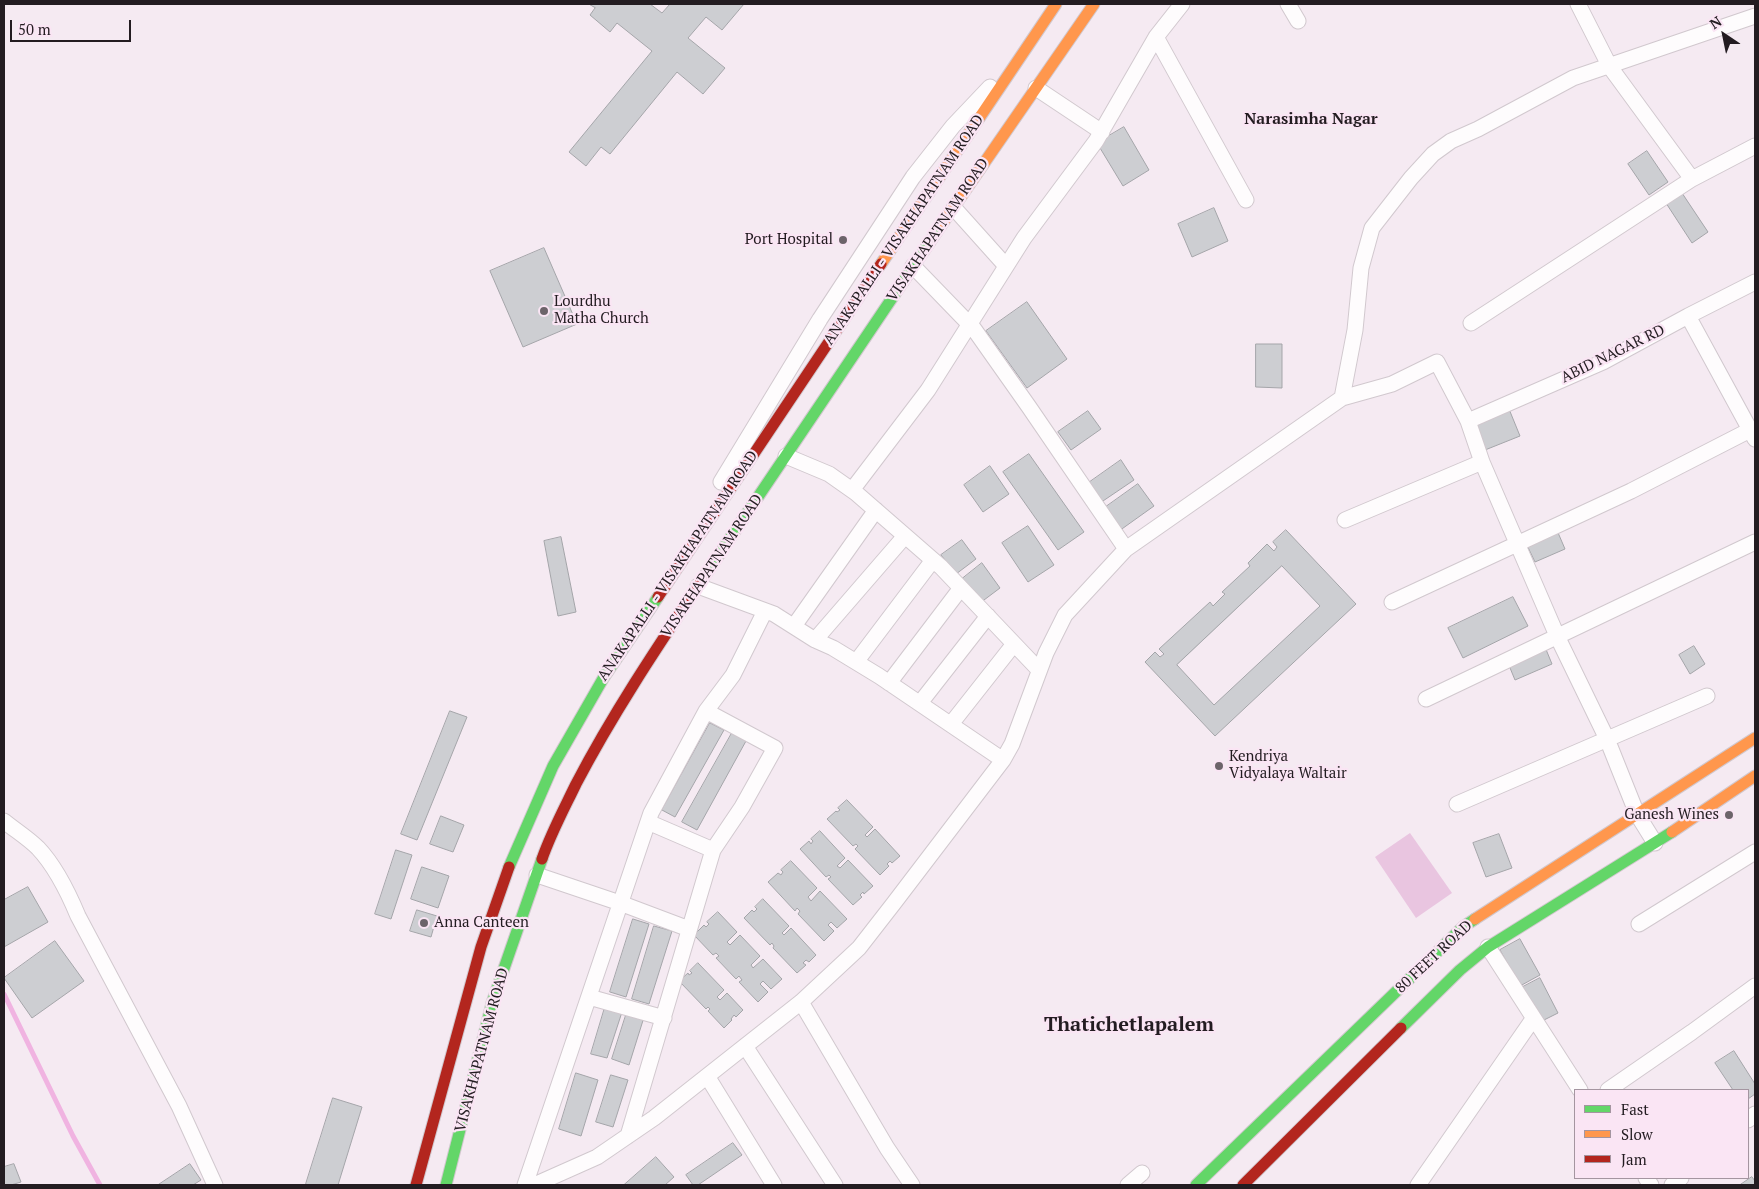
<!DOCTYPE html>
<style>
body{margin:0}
#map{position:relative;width:1759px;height:1189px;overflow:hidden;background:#f5eaf2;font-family:"PT Serif",serif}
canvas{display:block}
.frame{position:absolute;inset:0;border:5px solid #231c21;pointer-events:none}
.legend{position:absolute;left:1574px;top:1089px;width:175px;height:90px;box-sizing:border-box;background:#fae5f4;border:1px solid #a495a0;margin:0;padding:6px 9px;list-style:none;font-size:15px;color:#231c21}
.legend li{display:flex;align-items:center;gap:10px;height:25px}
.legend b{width:25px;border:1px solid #a495a0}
.north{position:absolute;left:1699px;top:10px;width:50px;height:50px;-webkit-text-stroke:4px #fae5f4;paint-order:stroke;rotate:326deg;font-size:14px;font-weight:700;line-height:20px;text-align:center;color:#231c21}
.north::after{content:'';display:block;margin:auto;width:18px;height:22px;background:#231c21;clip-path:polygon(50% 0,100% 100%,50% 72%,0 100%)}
.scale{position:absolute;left:10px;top:20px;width:121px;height:22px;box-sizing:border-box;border:2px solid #231c21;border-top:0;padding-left:6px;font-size:15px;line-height:18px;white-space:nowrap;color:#231c21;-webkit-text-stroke:4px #fae5f4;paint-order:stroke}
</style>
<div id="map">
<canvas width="1759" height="1189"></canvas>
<div class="frame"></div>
<ul class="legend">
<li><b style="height:6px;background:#63d668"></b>Fast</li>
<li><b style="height:6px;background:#ff974d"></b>Slow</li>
<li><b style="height:6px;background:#b3261e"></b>Jam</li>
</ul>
<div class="north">N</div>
<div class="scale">50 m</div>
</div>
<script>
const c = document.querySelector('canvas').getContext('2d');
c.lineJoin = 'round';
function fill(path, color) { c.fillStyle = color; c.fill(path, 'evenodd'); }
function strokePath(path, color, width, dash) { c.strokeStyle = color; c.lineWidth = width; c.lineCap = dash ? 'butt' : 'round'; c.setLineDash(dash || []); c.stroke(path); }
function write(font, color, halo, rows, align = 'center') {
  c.font = font + ' "PT Serif",serif'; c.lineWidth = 4.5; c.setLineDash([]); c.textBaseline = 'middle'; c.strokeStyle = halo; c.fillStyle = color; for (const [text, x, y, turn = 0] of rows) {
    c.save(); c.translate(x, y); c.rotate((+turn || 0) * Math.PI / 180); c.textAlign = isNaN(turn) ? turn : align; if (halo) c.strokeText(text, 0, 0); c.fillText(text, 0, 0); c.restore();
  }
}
fill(new Path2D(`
 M1410,833l42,60 -36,25 -41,-61z`), '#e9c5e0');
strokePath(new Path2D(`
 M4,994l69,142 27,49`), '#f0b3e1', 5);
const building = new Path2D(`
 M589,4h61l12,9 8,-9h74l-22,26 -16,-13 -18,21 37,30 -22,26 -26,-22 -67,82 -9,-7 -15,19 -17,-14 83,-101 -35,-28 -7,9 -20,-17 5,-7z
 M1124,127l25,43 -26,16 -26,-43z
 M1647,151l21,31 -19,13 -21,-31z
 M1680,190l28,42 -16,11 -28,-43z
 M1214,208l14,33 -36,16 -14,-33z
 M544,248l33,76 -54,23 -33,-76z
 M1027,302l40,57 -40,29 -41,-57z
 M1256,344h26v44l-26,-1z
 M1509,409l11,27 -35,14 -11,-27z
 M1088,411l13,18 -30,21 -13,-18z
 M1029,454l55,78 -26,18 -55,-78z
 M1121,460l13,20 -34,23 -13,-19z
 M990,466l19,28 -26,18 -19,-27z
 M1138,484l16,22 -35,25 -16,-22z
 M1028,526l26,39 -26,17 -26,-39z
 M1556,528l9,21 -30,13 -10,-21z
 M1286,530l70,74 -141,132 -70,-74 10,-10 5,5 4,-3 -5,-5 51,-47 3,4 12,-12 -3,-2 28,-26 -2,-3 19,-19 7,7 3,-4 -4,-5zM1282,566l38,40 -106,99 -37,-40z
 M561,537l15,75 -18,4 -14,-75z
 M962,540l14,19 -20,15 -15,-19z
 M982,563l18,25 -20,15 -18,-24z
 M1513,597l15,29 -65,32 -15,-30z
 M1694,646l11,18 -15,10 -11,-19z
 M1545,647l7,17 -37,16 -7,-17z
 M450,711l17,6 -50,123 -16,-6z
 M710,723l14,7 -49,87 -13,-7z
 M732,733l14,8 -49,89 -15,-8z
 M847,800l26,27 -8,8 2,2 8,-8 25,27 -8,7 -2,-2 -3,3 2,2 -9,9 -25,-26 3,-3 -2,-2 -3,2 -26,-27 9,-8 1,1 3,-2 -2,-2z
 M441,816l23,9 -11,27 -23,-8z
 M820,831l25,27 -8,8 3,2 8,-8 25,26 -9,8 -1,-2 -3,3 2,2 -9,8 -25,-26 3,-2 -2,-2 -3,2 -26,-28 9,-8 2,3 2,-3 -2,-2z
 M1499,834l13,34 -26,9 -13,-34z
 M396,850l16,5 -21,64 -16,-5z
 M791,861l26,27 -9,9 3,4 9,-10 27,28 -10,9 -6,-6 -3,3 6,6 -10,10 -26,-27 2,-3 -3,-3 -2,3 -27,-29 10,-9 3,2 2,-3 -2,-2z
 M422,867l27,9 -11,32 -27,-9z
 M28,887l20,35 -44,25v-47z
 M763,899l26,27 -7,7 2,2 7,-7 25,27 -7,7 -3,-2 -3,3 3,2 -9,8 -24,-25 1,-2 -2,-3 -2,2 -26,-27 8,-8 2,2 3,-3 -2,-2z
 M417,910l20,6 -6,21 -21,-6z
 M718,912l19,20 -10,10 3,3 10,-10 20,21 -9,9 2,3 10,-9 19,20 -11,10 -8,-8 -3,3 8,8 -10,10 -19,-20 3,-2 -3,-4 -3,3 -20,-21 3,-2 -3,-3 -3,2 -19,-20 10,-10 2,2 3,-3 -2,-2z
 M633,919l16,5 -23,73 -16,-5z
 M654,926l18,5 -23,73 -17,-5z
 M1520,939l20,36 -20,11 -20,-36z
 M55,941l29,40 -52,37 -28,-40z
 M698,963l26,27 -7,7 3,3 7,-7 16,17 -7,7 -2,-2 -3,4 1,1 -8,8 -16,-17 2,-2 -2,-2 -2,2 -27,-28 9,-8 1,2 3,-2 -2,-2z
 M1540,978l18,35 -20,10 -17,-35z
 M606,1004l17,5 -16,49 -16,-4z
 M628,1009l17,5 -16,51 -17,-6z
 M1734,1051l21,33v10l-7,5v-9h-15l-18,-27z
 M576,1073l22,7 -17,56 -22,-7z
 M611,1075l17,5 -15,47 -17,-5z
 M333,1098l29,9 -24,78h-30l-2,-1z
 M733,1143l9,12 -44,30h-5l-7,-10z
 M656,1157l18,20 -9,8h-41z
 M14,1164l7,18 -10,3h-7v-18z
 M190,1164l11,16 -8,5h-35z
 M1752,1177l3,4v4h-15z`);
fill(building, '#cdced2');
strokePath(building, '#a4a5a9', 1);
const street = new Path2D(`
 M1288,4l10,17
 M1578,4l32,63 82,112
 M1156,37l90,163
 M1036,88l66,44
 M954,208l52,58
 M913,266l61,63 55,78 97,142
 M1688,316l67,123
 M1471,323l221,-144 63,-33
 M1342,398l13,-68 6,-62 11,-40 39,-50 22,-24 18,-13 27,-12 95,-51 182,-62
 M1468,421l135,-59 85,-46 67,-34
 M786,456l43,18 27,19 85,74 98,103
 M721,482l99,-163 93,-142 40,-51 37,-39
 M852,490l76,-100 96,-152 72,-97 60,-104 26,-33
 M1345,520l137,-58
 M698,586l76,28 41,26 18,8 46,28 124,84
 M1392,602l239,-111 119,-61
 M794,626l82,-116
 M815,640l90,-104
 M856,662l77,-102
 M889,683l72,-95
 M1426,699l329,-157
 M920,703l68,-87
 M951,724l63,-80
 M1457,804l250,-108
 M4,821c11,9 24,17 34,27 18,19 30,44 40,68l101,190 36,79
 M648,822l65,28
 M537,875l83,28 69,26
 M1639,924l116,-72
 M1488,947l92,143
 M589,997l75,21
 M801,1002l86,146 25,37
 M745,1046l90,139
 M707,1076l67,109
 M1608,1090l84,-58 63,-46
 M1748,1120l7,-6
 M628,1136l85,-286 29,-43 33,-59 -69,-37
 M1646,1178l5,7
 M525,1185l126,-372 55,-102 27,-36 32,-64
 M534,1185l63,-28 57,-39 147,-116 58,-54 35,-45 109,-143 9,-16 34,-91 19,-38 61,-66 216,-151 50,-14 45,-22 31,59 14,41 76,176 49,101 30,75 18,29
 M1128,1185l14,-12
 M1418,1185l115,-166
 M1672,1185l9,-7`);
const fast = new Path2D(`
 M702,580l240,-356
 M509,867l44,-101 51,-89 54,-80
 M1401,1028l59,-58 28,-23 184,-115
 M446,1185l46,-182 50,-144
 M1196,1185l267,-258 12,-8`);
const slow = new Path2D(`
 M942,224l152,-220
 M881,264l175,-260
 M1672,832l83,-56
 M1475,919l280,-181`);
const jam = new Path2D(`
 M658,597l223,-333
 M542,859c9,-26 22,-50 34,-75 37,-71 82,-138 126,-204
 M416,1185l65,-238 28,-80
 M1243,1185l158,-157`);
strokePath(street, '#d1c8ce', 17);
strokePath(fast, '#d1c8ce', 13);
strokePath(slow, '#d1c8ce', 13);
strokePath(jam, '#d1c8ce', 13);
strokePath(street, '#fefcfd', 15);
strokePath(fast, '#63d668', 11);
strokePath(slow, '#ff974d', 11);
strokePath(jam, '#b3261e', 11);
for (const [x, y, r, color] of [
 [843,240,5,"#6c646a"],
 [544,311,5,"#6c646a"],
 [1219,766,5,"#6c646a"],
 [1729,815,5,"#6c646a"],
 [424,923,5,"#6c646a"]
]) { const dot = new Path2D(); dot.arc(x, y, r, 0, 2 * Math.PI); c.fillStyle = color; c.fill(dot); strokePath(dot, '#fae5f4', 2); }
write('15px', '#231c21', '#fae5f4', [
 ["ANAKAPALLI - VISAKHAPATNAM ROAD",904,230,-56],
 ["VISAKHAPATNAM ROAD",938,230,-56],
 ["ABID NAGAR RD",1613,354,-26],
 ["ANAKAPALLI - VISAKHAPATNAM ROAD",678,566,-56],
 ["VISAKHAPATNAM ROAD",712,566,-56],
 ["80 FEET ROAD",1434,957,-43],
 ["VISAKHAPATNAM ROAD",482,1050,-75]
]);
write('15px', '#231c21', '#fae5f4', [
 ["Port Hospital",833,240,"right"],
 ["Lourdhu",554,302],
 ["Matha Church",554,319],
 ["Kendriya",1229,757],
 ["Vidyalaya Waltair",1229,774],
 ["Ganesh Wines",1719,815,"right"],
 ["Anna Canteen",434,923]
], 'left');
write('bold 16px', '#231c21', '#fae5f4', [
 ["Narasimha Nagar",1311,119]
]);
write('bold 20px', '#231c21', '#fae5f4', [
 ["Thatichetlapalem",1129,1025]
]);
</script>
